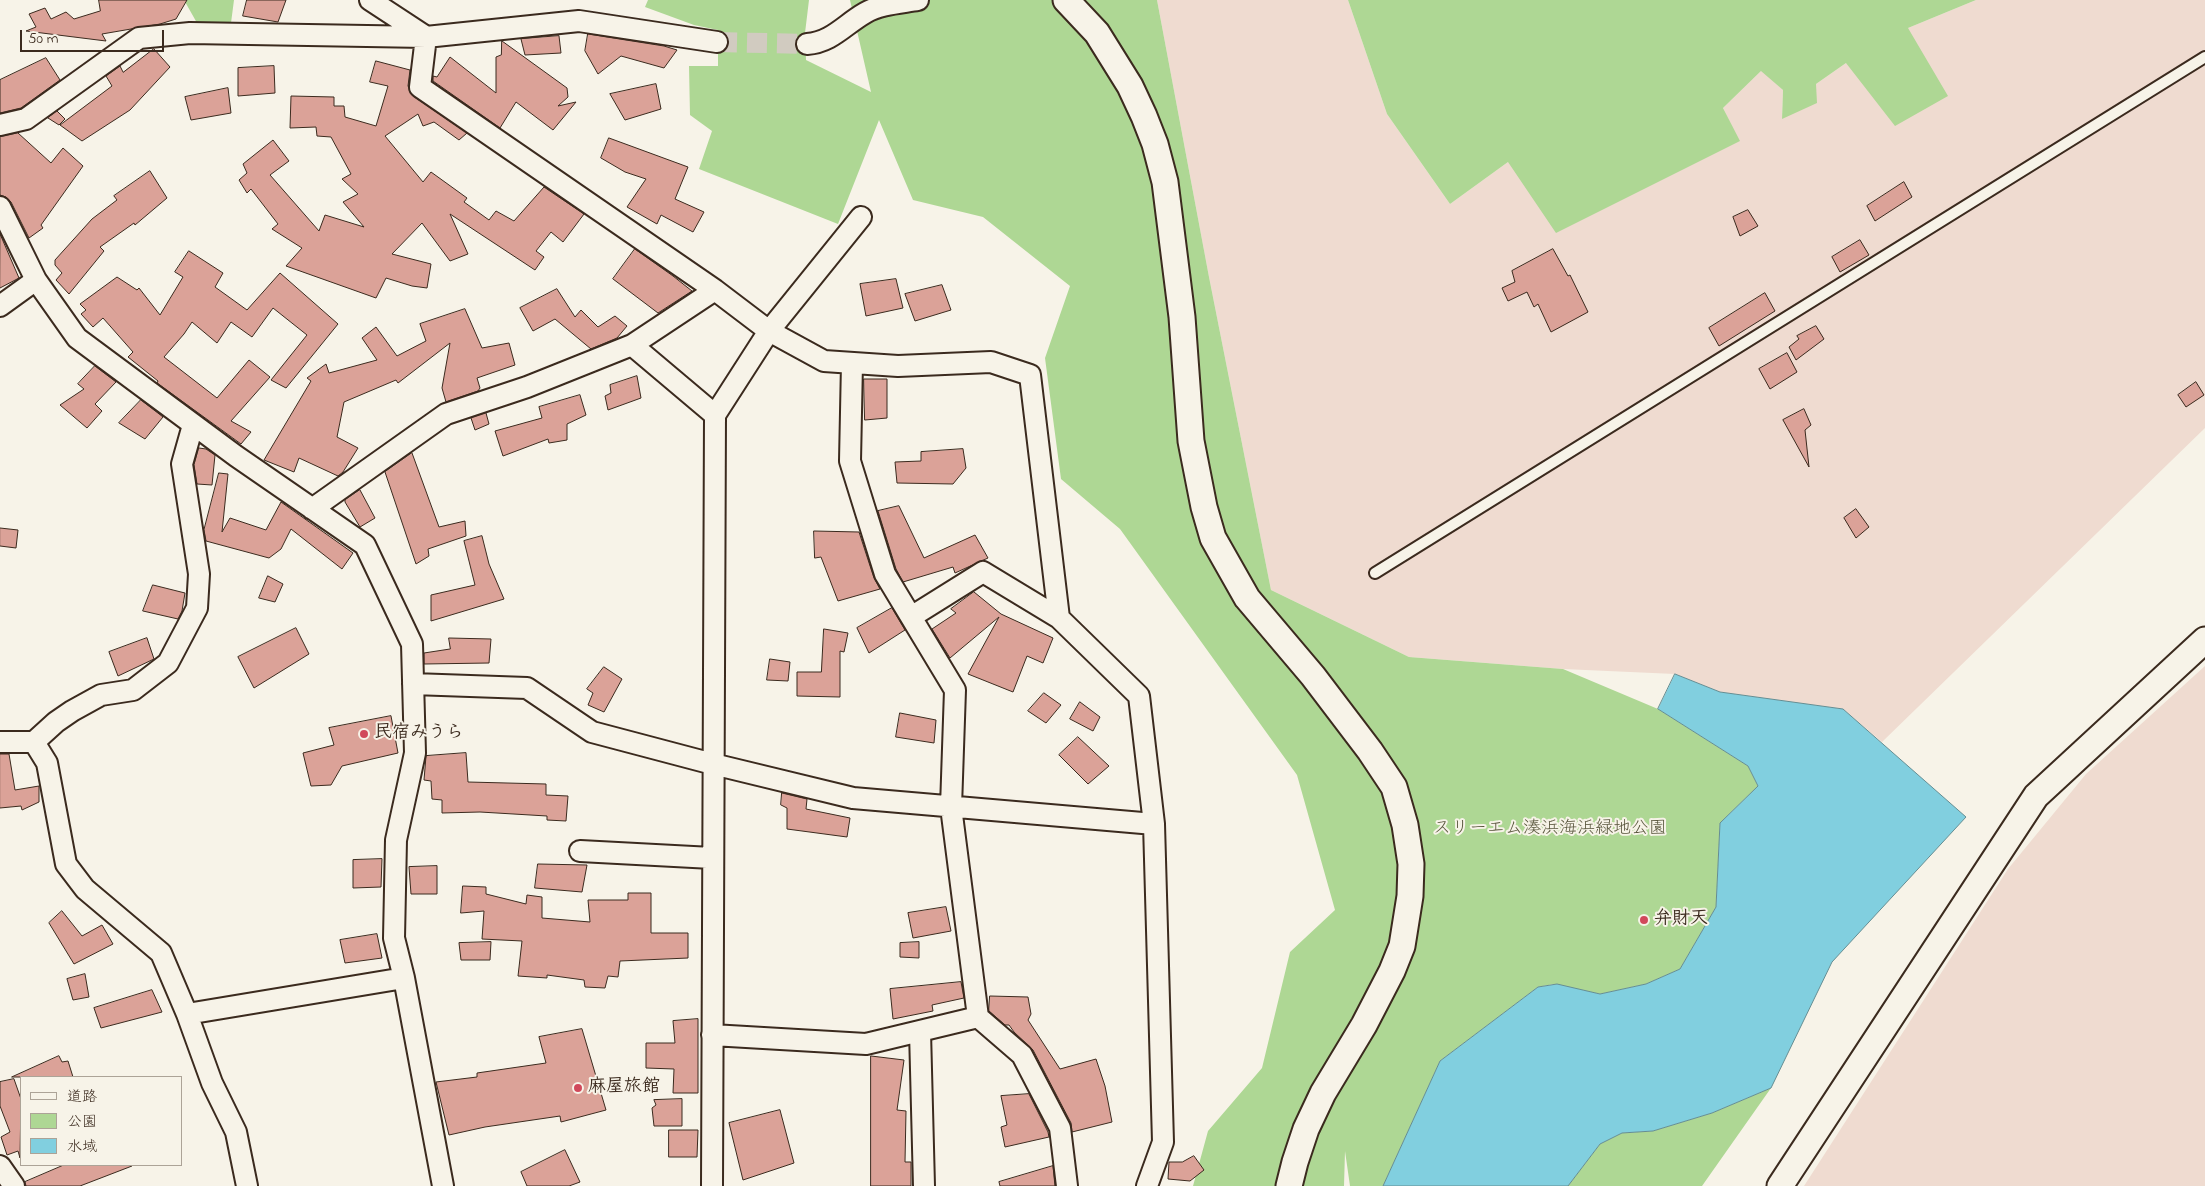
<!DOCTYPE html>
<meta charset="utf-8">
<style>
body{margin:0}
#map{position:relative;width:2205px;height:1186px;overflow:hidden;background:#f7f3e8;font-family:"Indie Flower","Klee One",sans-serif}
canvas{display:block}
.legend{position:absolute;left:20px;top:1076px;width:162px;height:90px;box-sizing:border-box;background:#f7f3e8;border:1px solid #aca397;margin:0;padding:6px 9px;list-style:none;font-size:15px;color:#3b2a1e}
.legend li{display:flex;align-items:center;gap:10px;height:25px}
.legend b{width:25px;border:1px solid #aca397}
.scale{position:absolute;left:20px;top:30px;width:144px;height:22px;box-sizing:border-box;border:2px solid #3b2a1e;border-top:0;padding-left:6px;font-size:15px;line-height:18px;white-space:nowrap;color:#3b2a1e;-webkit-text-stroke:4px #f7f3e8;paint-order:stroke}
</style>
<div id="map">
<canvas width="2205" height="1186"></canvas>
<ul class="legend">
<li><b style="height:6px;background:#f7f3e8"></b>道路</li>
<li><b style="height:14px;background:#aed794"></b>公園</li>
<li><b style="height:14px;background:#81cfdf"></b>水域</li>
</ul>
<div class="scale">50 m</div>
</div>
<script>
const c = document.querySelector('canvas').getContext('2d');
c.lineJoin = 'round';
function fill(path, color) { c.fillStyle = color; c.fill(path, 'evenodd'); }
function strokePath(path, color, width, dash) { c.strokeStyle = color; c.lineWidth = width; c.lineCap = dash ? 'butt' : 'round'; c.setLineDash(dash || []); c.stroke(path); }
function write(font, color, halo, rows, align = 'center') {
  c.font = font + ' "Indie Flower","Klee One",sans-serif'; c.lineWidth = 4; c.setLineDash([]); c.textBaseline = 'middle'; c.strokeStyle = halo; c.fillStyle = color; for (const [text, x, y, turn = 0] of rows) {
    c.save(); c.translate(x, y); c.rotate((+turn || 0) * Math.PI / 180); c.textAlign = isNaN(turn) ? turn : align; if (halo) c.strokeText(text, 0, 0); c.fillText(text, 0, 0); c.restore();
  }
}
fill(new Path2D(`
 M1157,0h191l39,114 63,90 58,-42 231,-21 -16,-33 39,-38 21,20 -1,29 34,-35 30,-21 62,-35 68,-28h229v428l-323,314 -39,-33 -123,-17 -45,-18 -112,-5 -154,-12 -138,-67 -62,-313z
 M2205,666v520h-401l204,-317 78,-95z`), '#efdbd0');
fill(new Path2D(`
 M184,0h50l-3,23h-34z
 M648,0h161l-4,33 1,27 65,32 -21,-92h307l52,277 62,313 138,67 154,12 95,40 90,57 10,20 -38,37 -4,84 -36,62 -34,15 -46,10 -46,-10 -16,3 -98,74 -57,125h-33l-5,-35 -1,35h-151l15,-55 54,-63 28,-116 45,-42 -38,-135 -177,-246 -59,-50 -16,-121 25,-72 -87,-69 -70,-17 -34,-80 -41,104 -139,-55 13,-38 -22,-16 -1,-49h29v-36l-24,-5 -49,-18zM1175,300l24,221 -23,-109z
 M1348,0h628l-68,28 40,68 -53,30 -49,-63 -30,21 1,19 -35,16 1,-29 -22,-19 -38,37 17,33 -184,92 -48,-71 -58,42 -63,-90z
 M1771,1088l-69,98h-134l32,-42 22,-11 31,-2 59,-18z`), '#aed794');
const water = new Path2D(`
 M1675,674l45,18 123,17 123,108 -134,145 -61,126 -59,25 -59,18 -31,2 -22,11 -32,42h-185l57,-125 98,-74 19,-3 43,10 46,-10 34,-15 36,-62 4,-84 38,-37 -10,-20 -90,-57z`);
fill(water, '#81cfdf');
strokePath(water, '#658d92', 1);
const building = new Path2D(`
 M99,0h88l-11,19 -16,5 -58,10 4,7 -80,-10 10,-4 -7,-13 16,-6 6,11 15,-7 8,7 26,-8z
 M247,0h39l-8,22 -35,-6z
 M588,34l76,12 13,4 -13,18 -43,-12 -23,18 -13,-23z
 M559,36l2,17 -36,2 -4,-16z
 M502,41l65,47 1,9 -10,9 18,-4 -23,28 -37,-28 -16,26 -67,-47v-5l4,1 13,-20 46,36v-36l5,-2z
 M154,49l16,18 -40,43 -48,31 -22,-16 52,-39 -6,-10 14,-10 3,6z
 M46,58l14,22 -39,28 -21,5v-33z
 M376,61l34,9 -2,16 5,10 54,37 -8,7 -25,-18 -11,4 -5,-12 -33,22 38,46 8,-10 36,26 -3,4 25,18 7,-9 18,10 30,-34 40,27 -21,28 -12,-10 -15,19 8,6 -9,13 -85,-56 18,40 -18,7 -28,-38 -30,31 39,10 -4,24 -15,-2 -26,-8 -10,20 -90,-32 16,-18 -30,-19 6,-5 -27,-35 -4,4 -8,-13 8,-7 -4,-9 30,-24 16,21 -19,14 49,56 6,-16 39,12 -21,-25 15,-8 -16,-15 9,-5 -20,-37 -14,-1 -1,-9 -26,1 1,-32 43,1v9h10l1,11 31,9 12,-40 -18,-4z
 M274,66l1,27 -37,3v-28z
 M656,84l5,25 -36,11 -15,-26z
 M228,88l3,25 -40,7 -6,-23z
 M57,111l8,8 -6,6 -11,-7z
 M18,133l33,30 12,-15 20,18 -42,59 2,3 -14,10 -18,-36 -5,-5 -6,-2v-58z
 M609,138l79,29 -13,32 29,13 -11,20 -32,-17 -4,9 -30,-17 19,-28 -21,-7 -24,-14z
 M150,171l17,27 -32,27 -1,-2 -34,24 4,4 -35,43 -13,-14 6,-7 -7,-8v-5l37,-41 25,-19 -3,-4z
 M1904,182l8,15 -37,24 -8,-15z
 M1748,210l10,16 -18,10 -7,-19z
 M0,234l19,44 -19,10z
 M1860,240l9,15 -29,17 -8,-15z
 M635,249l38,27 19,15 -34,22 -45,-34z
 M1553,249l15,27 2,-1 18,37 -37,20 -13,-28 -4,3 -7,-15 -19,9 -6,-13 13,-6 -3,-11z
 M189,251l34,22 -8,14 32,23 33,-37 58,51 -52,64 -15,-8 36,-45 -34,-27 -21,29 -21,-15 -14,21 -25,-21 -8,12 -20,23 53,41 32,-38 21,17 -39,44 20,11 -10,12 -84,-61 1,-2 -30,-24 5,-5 -30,-34 -10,9 -12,-13 5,-4 -6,-6 37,-27 20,13 2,-2 21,27 23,-38 -8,-5z
 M896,279l7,29 -37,8 -6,-32z
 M942,285l9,25 -36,11 -10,-27z
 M557,289l18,28 6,-7 17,17 17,-11 12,10 -10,12 -26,11 -36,-30 -22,12 -13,-23z
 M1765,293l10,18 -56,35 -10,-18z
 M465,309l17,39 27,-5 6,22 -38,13 3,10 -2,3 -32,11 -4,-14 8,-45 -52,40 -2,-3 -52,22 -7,35 21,11 -15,24 -5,4 -39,-18 -5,14 -30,-12 47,-79 -4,-3 19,-14 3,9 48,-13 -15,-22 14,-11 21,29 29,-15 -6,-17z
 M1816,326l8,13 -28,21 -7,-13 10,-8 -2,-3z
 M1787,353l10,19 -27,17 -11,-20z
 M95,366l21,16 -21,22 7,7 -15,17 -27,-23 24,-16 -6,-5z
 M637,376l4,22 -33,12 -3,-14 6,-3 -1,-8z
 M864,379h23v39l-22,2z
 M2196,382l8,13 -18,12 -8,-12z
 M580,395l6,20 -19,9v16l-18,3 -1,-4 -45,17 -8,-25 47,-13 -3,-11z
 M141,400l22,17 -18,22 -26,-16z
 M1804,409l7,16 -6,5 4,37 -26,-47z
 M486,413l3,11 -14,6 -4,-12z
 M199,448l7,1 9,6 -3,30 -15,-1 -3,-19z
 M963,449l3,19 -13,16 -56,-1 -2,-21 26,-1v-9z
 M412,453l27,74 26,-6 1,15 -38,13 1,7 -13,8 -31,-92z
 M219,473l9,1 -6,58 8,-14 36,12 15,-28 72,51 -11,16 -51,-40 -10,20 -12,9 -63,-17 -2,-11z
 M360,490l15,28 -15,9 -15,-25v-2z
 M899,506l25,52 51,-23 13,23 -33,15 -2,-6 -50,15 -7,-13 -18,-58z
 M1856,509l13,18 -13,11 -12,-20z
 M0,528l18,2 -2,18 -16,-2z
 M814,531l45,1 15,46 6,11 -42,12 -17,-44 -6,1z
 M482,536l7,28 15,35 -73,22v-26l44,-10 -11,-44z
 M268,576l15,8 -8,18 -16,-4z
 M153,585l32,8 -3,18 -4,8 -35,-8z
 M974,592l27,22 52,24 -10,25 -16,-7 -14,36 -45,-18 31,-57 -49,41 -18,-29 24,-16 -5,-4z
 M892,608l13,22 -36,23 -12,-25z
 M296,628l13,26 -55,34 -16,-31z
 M824,629l24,4 -4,19 -4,-1v46l-43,-1v-24h24z
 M147,638l7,21 -36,17 -9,-24z
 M449,638l42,1 -2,24 -65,1v-11l26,-4z
 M770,659l20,3 -2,19 -21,-1z
 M604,667l18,12 -18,33 -16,-7 5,-12 -6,-4z
 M1044,693l17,12 -15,18 -18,-12z
 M1080,702l20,15 -7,14 -23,-12z
 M900,713l36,7 -2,23 -38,-6z
 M391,716l7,37 -56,13 -11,19 -20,1 -8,-33 31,-8 -5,-17z
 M1078,737l31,29 -21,18 -29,-29z
 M466,753l2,29 78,2v11l22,1 -2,25 -19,-1v-4l-67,-4 -38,1v-13l-10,-1 -1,-18 -7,-1 2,-24z
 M0,754h9l6,36 24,-4v16l-17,8 -1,-4 -21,2z
 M782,793l25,6 -1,10 44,9 -3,19 -60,-8v-21l-6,-3z
 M382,859l-1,28 -28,1v-28z
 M538,864l49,1 -5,27 -47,-4z
 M437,866v28h-26l-2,-27z
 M463,886l23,1v7l40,10 1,-9 15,2v21l48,4 -2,-22h40v-7h23v40h37v25l-68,3 -2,16 -10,-1 -3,12 -20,-1 -1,-7 -37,-5v3l-29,-2 4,-35 -40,-2 2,-28 -23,2z
 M946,907l5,24 -38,7 -5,-25z
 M62,911l20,25 20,-11 11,19 -39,20 -25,-41z
 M377,934l5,24 -37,5 -5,-23z
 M491,942l-1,18h-29l-2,-17z
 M919,942v16l-19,-1v-14z
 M85,974l4,23 -16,3 -6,-21z
 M961,982l3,16 -32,7 1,6 -40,8 -3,-30z
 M152,990l10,22 -61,16 -7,-20z
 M990,996l38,1 3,17 -3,6 32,49 36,-10 9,27 7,36 -40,10 -1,-9 -38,-73 -19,-18 -5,-7h-4l-16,-14z
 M698,1019v74h-25l1,-24 -28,-1v-25h29l-2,-22z
 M582,1029l24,81 -45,12 -1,-6 -75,11 -36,8 -13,-53 41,-5v-4l69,-10 -7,-26z
 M59,1056l3,6 6,-1 5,16h-61z
 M871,1056l33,4 -7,50 9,1 -1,51h6v24h-40z
 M14,1079l7,20 -1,59 -2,-7 -11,4 -6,-18 9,-5 -10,-26v-24z
 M1029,1094l19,38 1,5 -44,10 -4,-20 6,-2 -6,-29z
 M682,1099v27h-28l-2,-18 4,-3 -2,-5z
 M780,1110l14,53 -51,17 -14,-57z
 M669,1130h29l-1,27h-28z
 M565,1150l15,32 -11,4h-42l-6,-14z
 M1194,1156l10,14 -14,11 -22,-2 1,-17h13z
 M64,1165h68v1l-52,20h-54l-1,-4z
 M1053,1166l2,20h-55l-1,-4z`);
fill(building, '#dba298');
strokePath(building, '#3b2a1e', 1);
strokePath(new Path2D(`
 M717,42l90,2`), '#d1cbc0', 20, [20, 10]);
const service = new Path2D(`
 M1375,573l830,-516`);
const minor = new Path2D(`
 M370,0l55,36
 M426,37l-6,50 295,203 54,41 55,30 74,5 93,-4 39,13 29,243 80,78 15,128 9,318 -16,44
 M807,44c25,-2 37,-19 58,-31 15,-9 36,-10 53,-13
 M0,125l26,-6 113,-81 51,-5 236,4 153,-16 138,21
 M0,207l36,73 41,58 159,118 129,89 47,99 3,109 -19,87 -2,98 10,40 39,208
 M0,306l36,-26
 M632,345l83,70
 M852,363l-2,98 35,113 70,116 -4,117 27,210 44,38 38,73 7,58
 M312,509l134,-95 81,-27 105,-42 83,-55
 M911,617l72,-45 76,46
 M413,684l114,4 65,44 121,32 140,34 301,26
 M0,742h34l13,21 19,101 19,25 76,64 26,61 217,-36
 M34,742l22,-20 16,-11 29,-16 32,-5 35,-27 29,-55 2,-34 -17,-110 11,-39
 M580,851l132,7
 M187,1014l25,69 24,49 11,54
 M920,1031l4,155
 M712,1035l154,9 112,-27
 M0,1166l14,20
 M712,1186l3,-771 54,-84 92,-114`);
const tertiary = new Path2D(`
 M1066,0l31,33 33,53 14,30 11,28 10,38 17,135 9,124 13,66 9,31 34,60 66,78 57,75 24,36 11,38 6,39 -1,32 -8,50 -10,25 -28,54 -41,68 -17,36 -11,33 -6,24
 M1780,1186l256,-390 169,-156`);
strokePath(service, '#3b2a1e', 14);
strokePath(minor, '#3b2a1e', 24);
strokePath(tertiary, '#3b2a1e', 29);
strokePath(service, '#f7f3e8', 10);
strokePath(minor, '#f7f3e8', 20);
strokePath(tertiary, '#f7f3e8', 25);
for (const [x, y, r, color] of [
 [364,734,5,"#d1495b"],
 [1644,920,5,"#d1495b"],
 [578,1088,5,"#d1495b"]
]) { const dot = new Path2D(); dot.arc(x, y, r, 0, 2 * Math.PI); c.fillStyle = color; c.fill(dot); strokePath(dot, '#f7f3e8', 2); }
write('bold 18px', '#3b2a1e', '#f7f3e8', [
 ["民宿みうら",374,734],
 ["弁財天",1654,920],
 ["麻屋旅館",588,1088]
], 'left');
write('18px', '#58553c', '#f7f3e8', [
 ["スリーエム湊浜海浜緑地公園",1550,830]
]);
</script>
